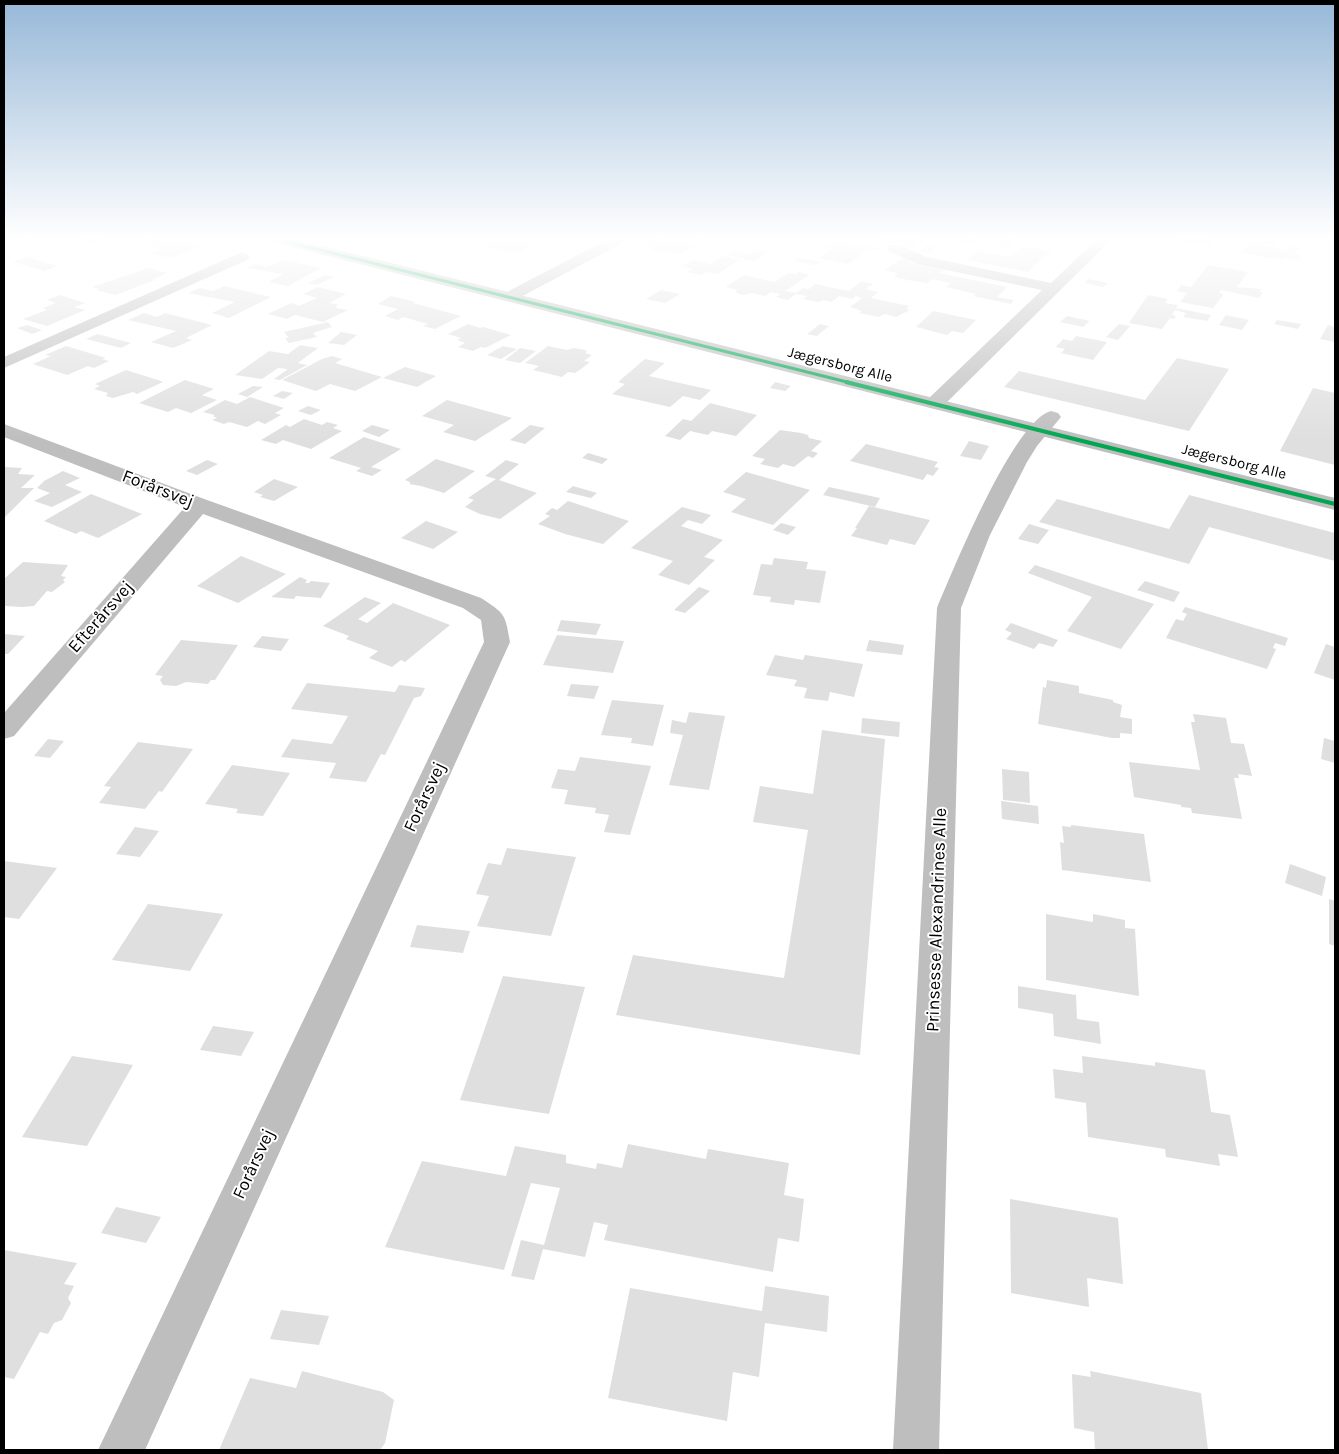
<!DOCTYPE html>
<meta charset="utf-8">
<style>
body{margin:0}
#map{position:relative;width:1339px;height:1454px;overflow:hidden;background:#fff;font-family:Karla,sans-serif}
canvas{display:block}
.frame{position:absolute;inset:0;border:5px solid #000;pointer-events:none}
</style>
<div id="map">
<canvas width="1339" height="1454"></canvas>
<div class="frame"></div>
</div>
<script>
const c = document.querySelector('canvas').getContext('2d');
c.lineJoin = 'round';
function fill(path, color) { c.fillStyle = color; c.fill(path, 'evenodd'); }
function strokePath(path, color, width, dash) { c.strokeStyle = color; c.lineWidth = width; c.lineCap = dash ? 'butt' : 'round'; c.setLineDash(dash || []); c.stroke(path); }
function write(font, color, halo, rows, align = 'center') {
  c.font = font + ' Karla,sans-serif'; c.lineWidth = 4; c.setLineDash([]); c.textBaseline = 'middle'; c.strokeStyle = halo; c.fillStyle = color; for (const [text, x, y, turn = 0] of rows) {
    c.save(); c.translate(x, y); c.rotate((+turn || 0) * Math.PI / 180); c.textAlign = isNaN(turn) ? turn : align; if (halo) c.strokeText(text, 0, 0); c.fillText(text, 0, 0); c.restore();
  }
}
fill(new Path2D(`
 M13,237h29l-17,5 -15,-4z
 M70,237h40l-16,6z
 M133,237h27l-13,5z
 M164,237l37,9 -30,12 -20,-5 12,-4 -17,-5z
 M500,237l34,7 -17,9 -34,-7z
 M658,237h5l34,7 -17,10 -12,-3 -3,2 -15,-3 4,-2 -12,-3z
 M684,237h18l7,2 -5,3z
 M863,237h54l7,1 -12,9z
 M958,237h25l-10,7 -16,-3 4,-3z
 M1002,237h20l-13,11 -16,-3z
 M1170,237h36l11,2 -6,8 -44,-8z
 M1247,238l18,3 2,-3 11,2 -4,5 -30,-4z
 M833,242l26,5 4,-3 19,4 -5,3 -8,-2 -21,15 -29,-6 13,-9 -7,-2z
 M1249,243l38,7 3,-5 10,2 -4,6h-8l13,2 -3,5 -14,-2 -2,2 -40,-7z
 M927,245l10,2 -8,6 -10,-2z
 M1024,246l27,6 -9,6 -14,14 -61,-12 12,-9 30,6z
 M757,249l13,2 -15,10 -28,-6 6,-4 15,3z
 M723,256l16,4 -22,14 -10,-2 -6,3 -14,-3 6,-3 -11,-3 12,-6 17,4z
 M27,257l31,9 -14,5 -31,-9z
 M799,258l22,4 -5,3 -22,-4z
 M903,258l7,2 -3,2 37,8 -4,3 67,14 -10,10 17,3 -3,4 -38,-8 3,-2 -30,-7 5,-4 -19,-4 -4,4 -20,-3 -14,-3 4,-4 -14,-3z
 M283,260l38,8 -33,18 -20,-4 16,-8 -37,-6 8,-4 12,3z
 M1208,265l40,7 -11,15 24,2 -1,3h3l-4,6 -38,-8 -2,3 5,1 -11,14 -33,-6 7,-9 -10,-2 4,-6 10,2z
 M149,268l18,5 -15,7h3l-40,15 -19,-5 4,-1 -8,-2z
 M799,272l10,3 -24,16 11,2 7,-5 6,1 6,-5 34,7 13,-10 11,3 -8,5 13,3 -7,6 38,8 -3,3 4,1 -14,7 -11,-3 -6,3 -20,-4 3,-2 -12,-4 12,-9 -6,-2 -4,3 -13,-3 -7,6 -9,-2 -4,2 -16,-3 4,-3 -11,-2 -8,6 -12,-3 5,-3 -10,-2 -6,4 -14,-3 -8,2 -6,-2 -1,-2 2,-1 -12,-3 18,-12 30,7 14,-9 8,1z
 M325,275l9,2 -17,8 -9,-2z
 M1088,279l20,4 -4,4 -19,-4z
 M224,286l47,11 -42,21 -17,-5 23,-11 -47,-9 12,-5 13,3z
 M318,287l28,7 -17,9 8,1 -1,4 12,2 -25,12 -28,-7 -8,4 -19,-5 23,-11 8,3 18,-8 -14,-4z
 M661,290l19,4 -15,9 -19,-4z
 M60,295l25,8 -11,4 11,3 -38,16 -24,-7 24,-9 -4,-2 13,-5 -9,-3z
 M1148,295l20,4 -3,4 13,2 -2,3 35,7 -4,6 -24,-4 3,-4 -11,-3 -3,5 4,1 -2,3 -4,-1 -8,11 -33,-6z
 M391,296l24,6 -2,1 48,13 -26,13 -12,-3 5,-2 -25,-7 -5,3 -13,-4 13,-7 -20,-5z
 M933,311l43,9 -13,13 -11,-2 -5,4 -31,-8z
 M144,313l13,4 8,-4 47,12 -26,13 6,2 -19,8 -22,-6 25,-11 -48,-11z
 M1226,315l23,5 -7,10 -23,-5z
 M1067,316l23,5 -7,6 -23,-5z
 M1277,320l24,4 -3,5 -24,-5z
 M328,322l4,5 -19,6 4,4 -28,6 -4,-5h4l-5,-6z
 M468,324l12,4 3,-1 28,8 -26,13 -4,-1 -8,4 -15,-4 7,-4 -8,-3 4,-2 -13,-4z
 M820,324l9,2 -12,10 -10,-2z
 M1119,324l11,2 -12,14 -12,-3z
 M27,325l15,5 -10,4 -15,-6z
 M1328,325l7,2v15l-15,-3z
 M341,332l16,3 -13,10 -16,-2z
 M97,334l34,9 -10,5 -35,-9z
 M1076,336l31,6 -14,18 -32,-7 4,-4 -9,-2 7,-8 9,2z
 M300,345l18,3 -20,15 9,2 -27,15 -6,-1 14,-10 -10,-1 -16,11 -27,-4 34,-24 19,3z
 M66,346l40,12 -4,1 7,2 -15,7 -6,-2 -21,9 -34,-11 18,-8 -6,-1z
 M503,346l14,3 -16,10 -14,-4z
 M548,346l19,4 7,-2 11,2 2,2 -2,1 7,2 -8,6 6,1 -9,7 -6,4 -7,-1 -6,5 -29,-7 6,-4 -14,-3z
 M520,348l16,3 -16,12 -15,-3z
 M332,356l10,3 -7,4 47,14 -27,14 -25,-7 -14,7 -34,-11 40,-21z
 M1177,358l52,11 -40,62 -185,-44 15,-16 126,29z
 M645,359l20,4 -16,13 62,14 -11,10 -17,-4 -13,11 -58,-13 13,-10 -7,-2z
 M405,367l31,9 -19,11 -34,-9z
 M126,370l32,10 5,2 -26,12 -4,-2 -20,6 -7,-2 2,-3 -14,-4 6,-3 -5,-2z
 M185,380l29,9 -12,6 15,5 -26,13 -15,-5 -8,4 -29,-9z
 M775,382l16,4 -6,5 -15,-3z
 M253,386l10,1 -16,10 -9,-3z
 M1313,388l22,5v72l-55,-14z
 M282,391l11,2 -9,6 -11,-3z
 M250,397l34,11 -9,5 6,2 -16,9 -7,-3 -11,6 -18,-5 -5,2 -12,-4 5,-2 -4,-2 2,-1 -12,-3 22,-12 12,4z
 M447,400l65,18 -37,23 -32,-9 11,-7 -32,-9z
 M710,403l47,12 -21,21 -24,-5 -4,4 -18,-4 -10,9 -15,-4 18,-17 8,2z
 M308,406l13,4 -10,5 -13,-4z
 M304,419l18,6 5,-3 11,3 -5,3 9,3 -31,18 -28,-9 -7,4 -15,-4 25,-15 4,2z
 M372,425l18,5 -11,7 -17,-6z
 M530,425l15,3 -20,16 -15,-4z
 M780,430l21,3 7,2 1,3 13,3 -11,10 7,2 -5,5 -5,-2 -14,11 -11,-3 -5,4 -18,-4 5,-5 -13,-3z
 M364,437l37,12 -30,18 11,3 -10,6 -16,-5 5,-3 -32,-10z
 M969,441l20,5 -8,14 -21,-4z
 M866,444l72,18 -4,5 5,1 -6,8 -6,-2 -4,6 -73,-19z
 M588,453l20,6 -6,5 -20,-6z
 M436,459l39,12 -31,22 -23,-7 -11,-2v-2l-5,-2z
 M207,460l11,4 -21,11 -11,-4z
 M506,460l13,4 -20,16 38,13 -37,26 -20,-5 -15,-7 9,-7 -6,-2 28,-19 -11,-3z
 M4,467l18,1 -4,6 17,1 -14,13h13l-30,30z
 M63,471l17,7 -15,7 17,7 -30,15 -18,-6 16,-8 -13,-5 7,-7z
 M746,472l64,18 -37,35 -42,-13 15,-13 -23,-7z
 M274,479l24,8 -24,14 -14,-4 3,-2 -9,-3z
 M573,486l24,7 -6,5 -25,-6z
 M829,487l51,11 -5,9 -52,-12z
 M91,494l51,20 -44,24 -17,-7 -5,3 -32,-13z
 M1189,495l146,38v28l-126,-34 -20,37 -150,-42 18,-23 112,30z
 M568,501l61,20 -26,23 -38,-10 -27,-10 12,-8 -5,-2 7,-6 5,2z
 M869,506l61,14 -15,25 -25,-6 -3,6 -36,-9 6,-8h-2z
 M682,507l29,8 -9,9 -14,-4 -7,6 42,14 -19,17 11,3 -26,25 -31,-10 15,-14 -42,-13z
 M426,521l32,11 -25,17 -32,-11z
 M781,523l15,4 -8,8 -15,-5z
 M1029,524l20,6 -11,14 -20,-5z
 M241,556l45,18 -48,29 -41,-17z
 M774,558l34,4 -2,7 20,2 -6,32 -25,-3 -1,5 -24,-3 1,-5 -18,-2 8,-31 11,1z
 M23,562l45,3 -7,11 5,1 -3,3 2,2 -13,10 -5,-1 -13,15 -12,1 -17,-1 -1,-2v-25z
 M1035,565l119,39 -33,45 -54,-18 25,-34 -64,-24z
 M300,577l7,3 -2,3h4l2,-2 19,2 -9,15 -25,-2 -2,3 -23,-2z
 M1145,581l35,11 -6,10 -37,-12z
 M699,587l11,4 -25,22 -11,-3z
 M365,597l16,6 -23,16 9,4 26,-20 57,22 -45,37 -4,-2 -9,7 -23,-9 9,-7 -32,-12 3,-3 -26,-10z
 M1185,607l103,31 -3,8 -10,-3 -2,5 3,1 -9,20 -101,-31 10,-19 7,2 4,-7 -5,-2z
 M561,620l40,4 -5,11 -39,-4z
 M1011,623l47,17 -5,7 -14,-4 -5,6 -28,-10 6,-6 -7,-3z
 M4,634l21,2 -17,18h-4z
 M557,635l67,6 -11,32 -70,-8z
 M262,636l27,3 -8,12 -28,-4z
 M181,640l57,5 -23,35h-4l-3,4 -22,-2 -10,4 -13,-1 -3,-5 3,-4 -8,-1z
 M869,640l35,5 -2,10 -36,-4z
 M1326,644l9,3v33l-21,-7z
 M775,655l28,5 2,-5 58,9 -9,33 -24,-5 -2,9 -24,-3 3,-10 -13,-2 3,-6 -31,-5z
 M1047,680l32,6v7l34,7v2l9,3 -2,12 12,2v15l-12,-1v5h-8l-74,-14 5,-37 3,1z
 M307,683l88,9 4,-7 26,3 -4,8 -7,2 -29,57 -4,-1 -15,28 -37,-4 7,-15 -55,-6 11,-18 40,5 16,-28 -57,-7z
 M571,684l28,2 -5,13 -27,-3z
 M612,700l52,5 -11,41 -22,-3 1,-5 -31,-3z
 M689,712l36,4 -16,74 -40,-5 14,-50 -13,-2 2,-13 14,3z
 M1193,714l33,4 5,25 13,1 8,32 -14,-2 1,4h-5l8,41 -50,-6 -1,-5 -10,-1v-2l-47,-8 -5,-35 71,8 -9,-48h4z
 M862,718l38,4 -1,15 -38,-4z
 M822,730l63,9 -25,316 -244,-40 17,-60 151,23 24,-148 -55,-8 7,-36 53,8z
 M1324,738l11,3v22l-14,-4z
 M48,739l16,2 -14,17 -16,-2z
 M138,742l55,7 -31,43 -3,-1 -14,18 -46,-6 12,-16 -7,-1z
 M580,757l71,9 -21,69 -26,-3 5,-17 -14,-2 1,-5 -32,-4 4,-14 -17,-2 7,-19 17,2z
 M232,765l58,8 -27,43 -27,-3 2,-4 -33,-5z
 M1002,769l27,3 1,31 -27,-3z
 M1001,801l37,5 1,18 -37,-5z
 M1071,825l73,9 7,48 -89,-12 -2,-28 4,1 -2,-17 9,1z
 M135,827l24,4 -19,26 -24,-3z
 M507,848l69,9 -25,79 -74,-10 12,-30 -13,-2 12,-31 13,2z
 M4,861l53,7 -38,51 -15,-2z
 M1290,864l36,13 -4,19 -37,-13z
 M1329,899l6,2v45l-6,-2z
 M148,904l75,10 -33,57 -78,-11z
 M1046,914l47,8v-8l32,6v8l10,1 4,67 -93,-16z
 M417,925l53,6 -7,22 -53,-6z
 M503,976l82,11 -36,127 -89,-14z
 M1018,986l58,9 1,24 22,3 2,22 -47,-8 -1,-22 -35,-6z
 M213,1026l41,6 -13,24 -41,-6z
 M72,1056l61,9 -46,81 -65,-9z
 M1082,1056l73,10v-4l50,8 6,42 19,3 8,42 -20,-3 2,12 -54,-9 -1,-8 -77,-12 -2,-34 -31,-5 -2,-29 30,4z
 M628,1144l78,15 2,-10 81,14 -5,32 20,4 -5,43 -21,-4 -5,34 -169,-32 4,-15 -14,-3 -9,35 -42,-8 -9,31 -23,-4 10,-36 23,5 16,-57 -29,-5 -27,87 -119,-23 37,-86 84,15 9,-30 51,9v8l30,6 1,-6 25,5z
 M1010,1199l108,19 5,66 -36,-6 2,29 -78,-14z
 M116,1207l45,10 -15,26 -45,-10z
 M4,1250l73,13 -13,21 10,2 -6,12 3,5 -9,17 -8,3 -6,11 -8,-2 -26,47 -10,-2z
 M765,1286l64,10 -2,36 -62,-9 -6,54 -26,-5 -6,49 -119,-23 22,-110 132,23z
 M281,1310l48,6 -10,29 -49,-6z
 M302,1371l81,21 11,8 -9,43 -5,7h-161l31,-72 46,10z
 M1090,1371l111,22 7,57h-113l-1,-18 -20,-4 -2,-54 19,3z`), '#dfdfdf');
fill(new Path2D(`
 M612,237h18l-2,3 -113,60h-12l-2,-3 2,-3z
 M1099,237h15l-172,170 -7,2 -7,-2 -2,-4 2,-4 114,-109 -124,-26 -29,-13 -2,-3 2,-3h10l28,12 124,26z
 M242,252l5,2 3,3 -3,3 -243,108v-11z
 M1051,411l7,2 3,4 -24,29 -10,16 -37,73 -29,73 -22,842h-46l44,-842c16,-38 77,-188 114,-197z
 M4,424l203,76 274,98c24,16 24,15 29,44l-365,808h-47l386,-808 -3,-22 -18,-12 -260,-94 -189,222 -10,3v-26l181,-206 -181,-70z`), '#bebebe');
fill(new Path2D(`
 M262,237h25l1048,261v12l-1071,-270z`), '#bebebe');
strokePath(new Path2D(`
 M269,237l582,146`), '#00a651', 3);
strokePath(new Path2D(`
 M846,382l489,122`), '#00a651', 4);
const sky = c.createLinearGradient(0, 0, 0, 441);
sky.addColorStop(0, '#97b8d8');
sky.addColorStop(0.54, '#fff');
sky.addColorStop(1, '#ffffff00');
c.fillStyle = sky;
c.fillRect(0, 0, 1339, 441);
write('15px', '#000', '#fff', [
 ["Jægersborg Alle",840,365,14],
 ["Jægersborg Alle",1234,462,14]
]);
write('18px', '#000', '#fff', [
 ["Forårsvej",158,489,21],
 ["Efterårsvej",101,617,-49],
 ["Forårsvej",425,797,-65],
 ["Prinsesse Alexandrines Alle",937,920,-88],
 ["Forårsvej",254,1164,-65]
]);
</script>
